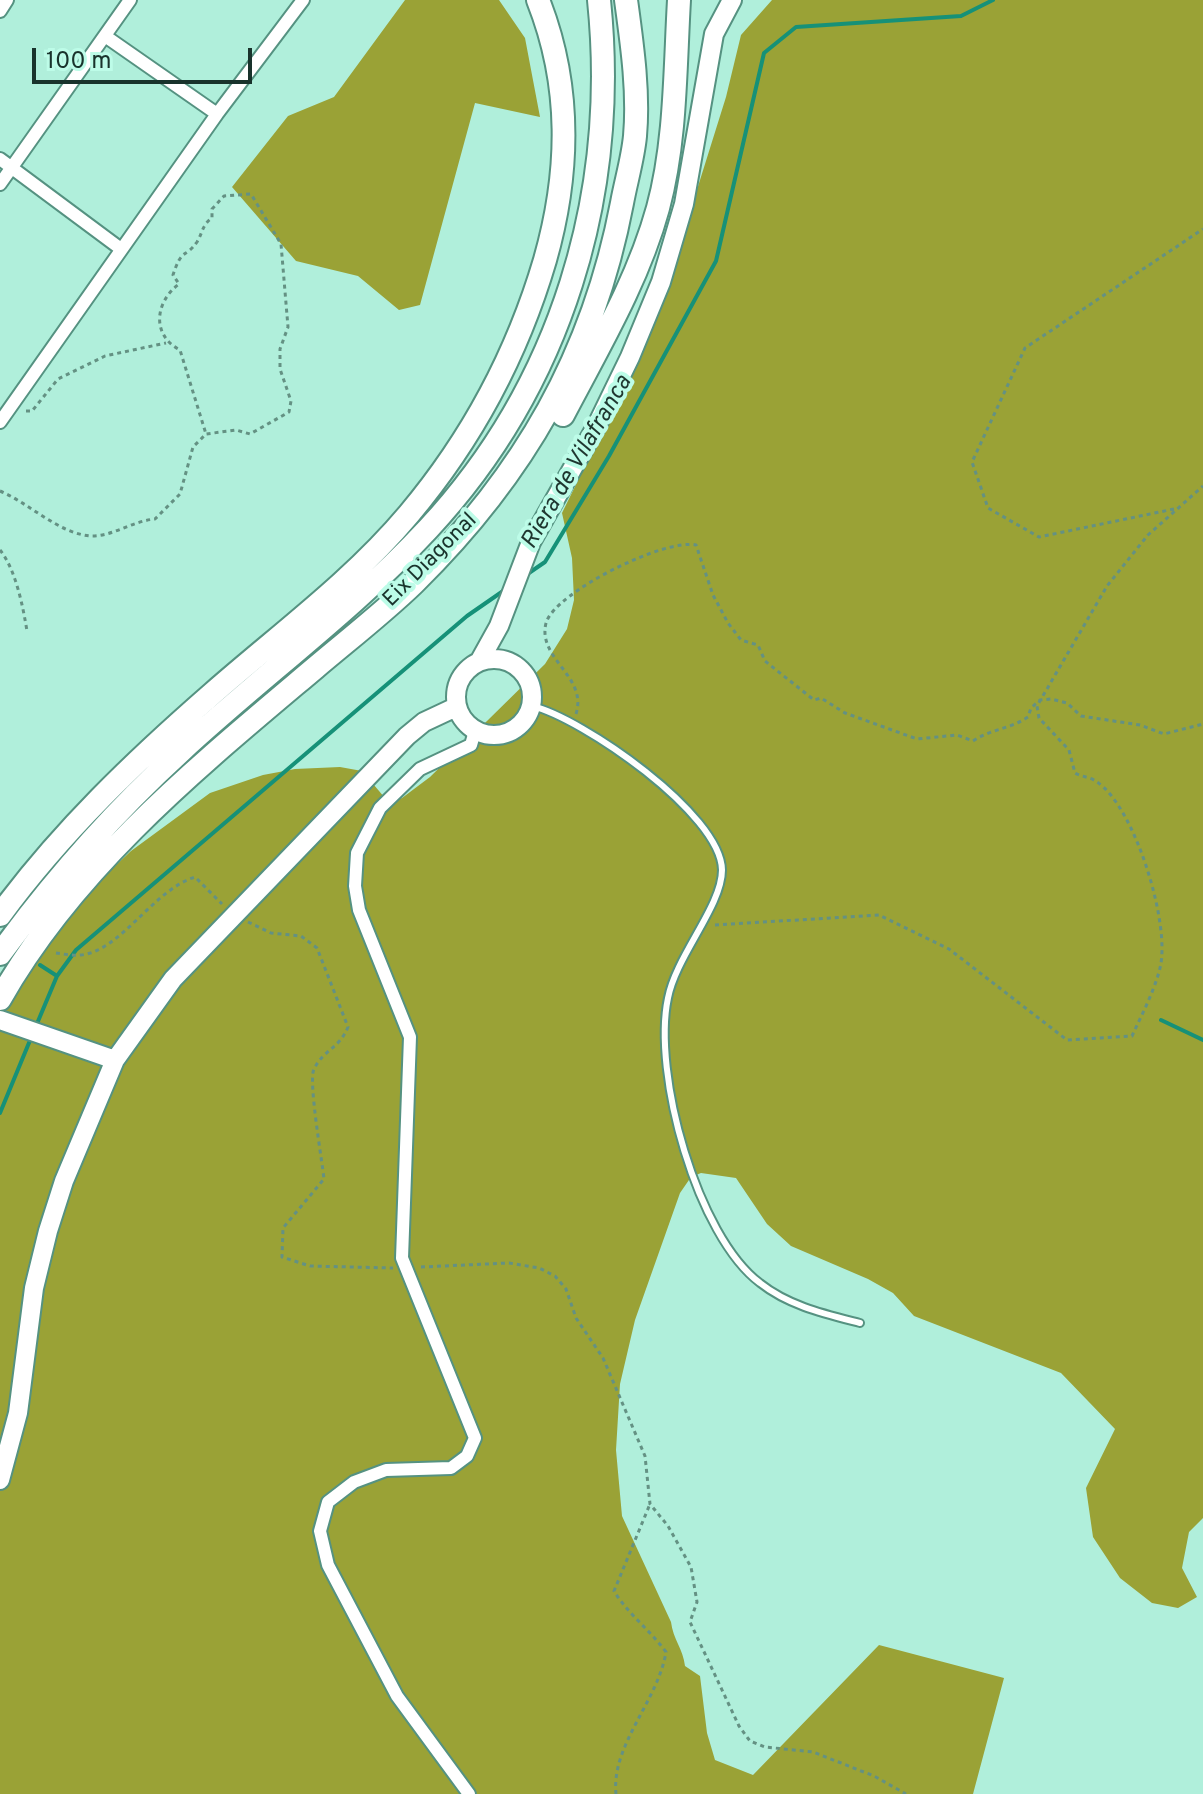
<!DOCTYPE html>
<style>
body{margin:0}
#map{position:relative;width:1203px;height:1794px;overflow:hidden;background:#b0efdb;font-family:Overpass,sans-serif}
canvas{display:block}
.scale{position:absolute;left:32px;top:48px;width:220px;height:36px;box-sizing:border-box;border:4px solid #19332c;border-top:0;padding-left:10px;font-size:24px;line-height:28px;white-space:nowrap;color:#19332c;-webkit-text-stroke:6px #bdfce8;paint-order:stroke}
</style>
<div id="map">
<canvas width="1203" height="1794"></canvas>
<div class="scale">100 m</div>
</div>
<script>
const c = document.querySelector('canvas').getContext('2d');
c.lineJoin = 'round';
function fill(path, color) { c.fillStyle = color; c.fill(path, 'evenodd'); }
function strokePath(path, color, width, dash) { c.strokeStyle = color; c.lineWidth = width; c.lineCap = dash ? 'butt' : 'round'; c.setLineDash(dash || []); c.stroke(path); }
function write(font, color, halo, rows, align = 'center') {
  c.font = font + ' Overpass,sans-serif'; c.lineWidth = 8; c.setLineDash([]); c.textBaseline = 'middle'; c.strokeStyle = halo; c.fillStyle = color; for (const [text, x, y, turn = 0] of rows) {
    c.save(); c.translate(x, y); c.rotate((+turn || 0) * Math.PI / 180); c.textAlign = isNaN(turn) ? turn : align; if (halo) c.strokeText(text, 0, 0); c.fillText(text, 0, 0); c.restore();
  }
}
fill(new Path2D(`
 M405,0h94l26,38 15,79 -65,-14 -55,202 -21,5 -41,-34 -62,-15 -64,-74 56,-71 46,-19z
 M772,0h431v1518l-14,14 -7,36 15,29 -19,11 -26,-5 -32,-25 -27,-41 -7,-49 29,-59 -54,-56 -147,-57 -21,-23 -25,-14 -77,-33 -24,-22 -31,-46 -35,-5 -10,4 -11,16 -45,127 -15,64 -4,66 6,66 49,106c2,17 12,27 14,44l15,10 7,57 8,27 38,15 126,-130 125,33 -31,116h-973v-805l82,-92 49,-46 79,-58 53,-18 32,-6 45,-2 22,4 23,27 8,3 9,-3 28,-21 115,-113 22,-35 7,-29 -2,-42 -10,-45 31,-63 30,-48 18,-55 18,-36 67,-214 15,-62z`), '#9aa236');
strokePath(new Path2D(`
 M526,575l19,-13 64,-106 107,-195 48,-208 32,-26 165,-11 32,-16
 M40,965l17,11
 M1161,1020l42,20
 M36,1026l21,-50 19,-26 391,-334 39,-27
 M0,1113l31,-75`), '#169178', 4);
const lane = new Path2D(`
 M532,706c50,12 189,108 190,164 0,36 -46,86 -54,128 -16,75 29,238 92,285 29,23 65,31 100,40`);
const street = new Path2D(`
 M0,11l7,-11
 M105,36l112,78
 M0,159l121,90
 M0,184l130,-184
 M0,422l217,-308 86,-114
 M469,1794l-72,-98 -69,-131 -8,-34 8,-29 26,-20 32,-12 65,-2 16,-12 8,-18 -73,-180 8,-221 -51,-127 -4,-24 2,-33 23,-45 40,-39 51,-24 4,-14`);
const secondary = new Path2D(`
 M456 697a38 38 0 1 1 76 0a38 38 0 1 1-76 0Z
 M479,662l20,-36 32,-84 66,-117 33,-68 31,-75 23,-78 30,-170 18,-34
 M0,1020l115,40
 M0,1480l18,-67 16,-125 14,-57 16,-50 51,-121 58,-81 234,-243 17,-14 32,-15`);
const highway = new Path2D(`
 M563,415c35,-67 75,-134 95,-207 18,-66 17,-140 21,-208
 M0,915c61,-83 135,-154 213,-222 66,-58 139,-111 196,-179 63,-75 108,-159 136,-254 25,-88 27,-174 -7,-260
 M0,954c54,-74 113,-141 181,-203 81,-75 172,-141 247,-222 134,-144 191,-335 171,-529
 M0,999c75,-133 200,-234 315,-331 33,-28 68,-55 99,-85 110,-108 179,-228 208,-380 4,-22 11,-45 13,-67 4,-44 -3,-92 -9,-136`);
strokePath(lane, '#559281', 10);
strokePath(street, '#559281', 16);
strokePath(secondary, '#559281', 22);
strokePath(highway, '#559281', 26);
strokePath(new Path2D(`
 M26,411h6l26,-32 47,-23 61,-13
 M0,491c29,12 58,42 90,45 22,1 42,-15 65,-17l25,-25 13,-47 13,-13 30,-4 14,4 39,-22 2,-11 -11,-32v-20l8,-22 -7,-83 -30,-50 -27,2 -12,13v9c-10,7 -9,14 -15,24 -12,17 -15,5 -24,33l6,9c-24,18 -28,51 1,66l26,84
 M1174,509l-135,28 -51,-29 -16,-46 53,-114 178,-119
 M0,550c16,20 23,57 27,81
 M576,714c12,-38 -39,-55 -30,-91 9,-31 119,-85 150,-78l17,50 15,28 13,17 17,5 7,16 49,39 7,-2 24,15 72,26 40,-4 16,6c18,-12 37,-12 55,-24l3,-9 9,-8 11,-1 16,4 14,13 59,9 24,9 39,-10
 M248,922l23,11 30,3 16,12 31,79c-9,22 -24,22 -34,42 -6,11 8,91 10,110l-41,49 -1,29 28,9 83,2
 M715,925l164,-10 70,34 118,91 65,-4c10,-22 22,-44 28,-68 11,-43 -25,-161 -63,-186 -6,-5 -15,-5 -22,-9l-6,-23 -30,-32 -2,-12 70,-120 41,-51 55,-49
 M56,953c8,1 17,3 25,2 40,-4 72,-65 114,-78l27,27
 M421,1267l88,-4 30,5 16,8 11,13 10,29 27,40 42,98 5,48 18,22 23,41 6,35 -7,20 49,104 11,15 15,6 48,5 61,24 32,18
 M616,1794c-5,-49 42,-93 50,-142 -17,-23 -38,-38 -52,-61l36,-87`), '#649183', 3, [4, 4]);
strokePath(lane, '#fff', 6);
strokePath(street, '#fff', 12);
strokePath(secondary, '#fff', 18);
strokePath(highway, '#fff', 22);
write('22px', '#19332c', '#bdfce8', [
 ["Eix Diagonal",431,561,-45]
]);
write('italic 24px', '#1f362f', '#bdfce8', [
 ["Riera de Vilafranca",578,463,-60]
]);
</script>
